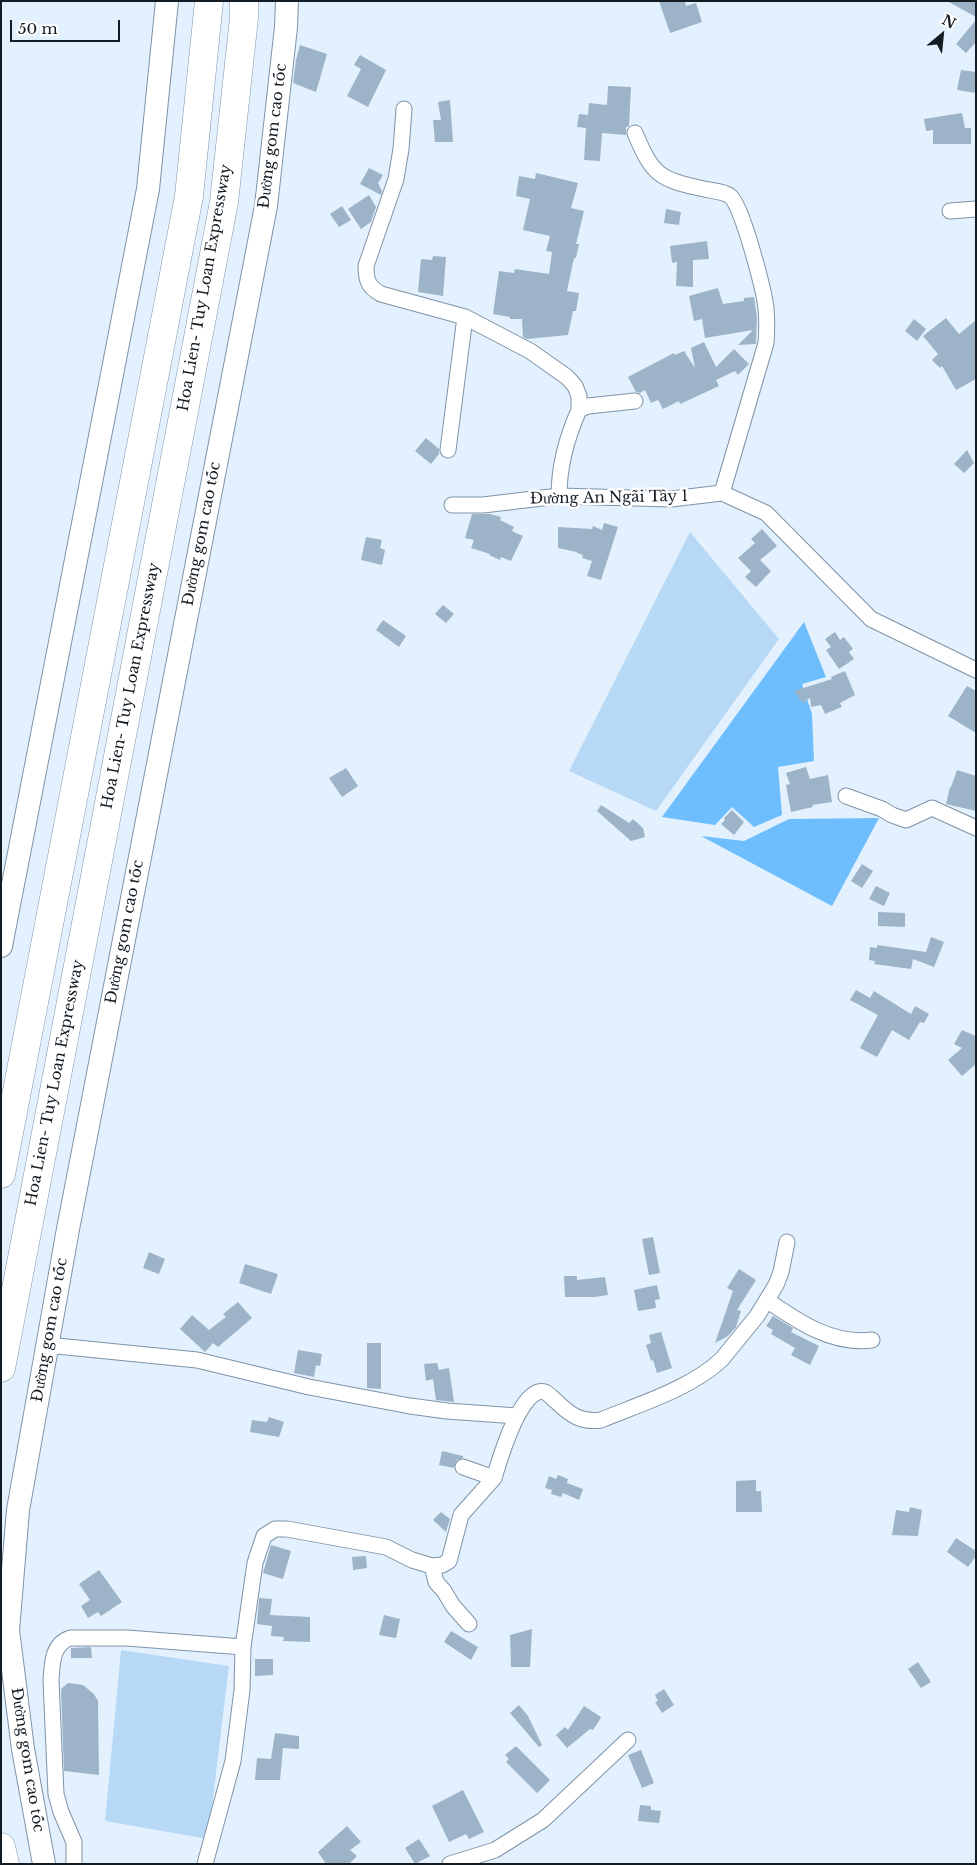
<!DOCTYPE html>
<meta charset="utf-8">
<style>
body{margin:0}
#map{position:relative;width:977px;height:1865px;overflow:hidden;background:#e3f1fe;font-family:"Libre Baskerville",serif}
canvas{display:block}
.frame{position:absolute;inset:0;border:2px solid #141c23;pointer-events:none}
.north{position:absolute;left:917px;top:10px;width:50px;height:50px;-webkit-text-stroke:4px #fff;paint-order:stroke;rotate:28deg;font-size:14px;font-weight:700;line-height:20px;text-align:center;color:#141c23}
.north::after{content:'';display:block;margin:auto;width:18px;height:22px;background:#141c23;clip-path:polygon(50% 0,100% 100%,50% 72%,0 100%)}
.scale{position:absolute;left:10px;top:20px;width:110px;height:22px;box-sizing:border-box;border:2px solid #141c23;border-top:0;padding-left:6px;font-size:15px;line-height:18px;white-space:nowrap;color:#141c23;-webkit-text-stroke:4px #fff;paint-order:stroke}
</style>
<div id="map">
<canvas width="977" height="1865"></canvas>
<div class="frame"></div>
<div class="north">N</div>
<div class="scale">50 m</div>
</div>
<script>
const c = document.querySelector('canvas').getContext('2d');
c.lineJoin = 'round';
function fill(path, color) { c.fillStyle = color; c.fill(path, 'evenodd'); }
function strokePath(path, color, width, dash) { c.strokeStyle = color; c.lineWidth = width; c.lineCap = dash ? 'butt' : 'round'; c.setLineDash(dash || []); c.stroke(path); }
function write(font, color, halo, rows, align = 'center') {
  c.font = font + ' "Libre Baskerville",serif'; c.lineWidth = 5; c.setLineDash([]); c.textBaseline = 'middle'; c.strokeStyle = halo; c.fillStyle = color; for (const [text, x, y, turn = 0] of rows) {
    c.save(); c.translate(x, y); c.rotate((+turn || 0) * Math.PI / 180); c.textAlign = isNaN(turn) ? turn : align; if (halo) c.strokeText(text, 0, 0); c.fillText(text, 0, 0); c.restore();
  }
}
fill(new Path2D(`
 M690,532l89,107 -123,172 -87,-40z
 M121,1650l108,16 -21,173 -103,-18z`), '#b8d9f6');
fill(new Path2D(`
 M804,622l22,55 -24,7 10,30 2,47 -36,6 4,48 -28,12 -22,-20 -17,18 -53,-8z
 M879,818l-47,88 -131,-70 43,5 45,-22z`), '#6ebdfd');
fill(new Path2D(`
 M659,1h26l1,5 10,-3 6,19 -32,11z
 M947,1h29v16z
 M976,20v22l-10,11 -10,-9z
 M300,45l27,9 -11,38 -23,-9 3,-23z
 M360,55l26,15 -18,37 -21,-11 14,-27 -7,-4z
 M961,70l15,2v21l-19,-3z
 M608,86l23,1 -2,39 -3,1v8l-24,-2 -2,28 -16,-1 2,-32 -9,-1 2,-13 9,1 1,-12 18,2z
 M450,100l3,42h-18l-2,-22h8l-3,-18z
 M962,113l3,15h6v16h-38v-14l-7,1 -2,-12z
 M369,168l14,7 -5,8 4,8 -1,4 -21,-11z
 M536,173l42,10 -7,25 13,3 -8,33h3l-3,14h-2l-7,33 12,2 -3,18h-3l-5,24 -41,4 -4,-2 -1,-18h-12v-2l-17,-3 6,-43 15,2 1,-4 34,5 3,-22 -6,-1 4,-15 -27,-6 7,-31 -14,-3 3,-20 16,3z
 M369,195l7,12 -5,15 -10,7 -13,-20z
 M342,206l9,14 -12,7 -9,-13z
 M666,209l15,3 -2,13 -15,-2z
 M707,241l2,18 -16,1v27l-17,-1 1,-24 -5,1 -2,-17z
 M433,256l13,1 -3,39 -25,-4 3,-33 11,1z
 M718,288l5,16 21,-3v-3l10,-1 3,20 -1,27 -18,1 15,-15 -48,8 -3,-19 -8,2 -5,-25z
 M946,318l13,16 17,-14v59l-20,11 -14,-24 -2,2 -8,-8 6,-6 -15,-18z
 M914,319l12,10 -9,12 -12,-10z
 M704,342l12,25 18,-18 15,15 -11,11 -3,-4 -19,9 3,6 -39,18 -1,-3 -16,8 -5,-9 -7,3 -6,-13 -5,3 -4,-1 -8,-15 46,-24 1,2 9,-4 11,17 -4,-20z
 M426,438l13,11v5l-8,10 -16,-13z
 M967,450l7,13 -10,10 -10,-9z
 M472,514h18l11,3 -1,3 14,7 -2,4 11,5 -12,25 -10,-4 -1,3 -11,-5 1,-1 -19,-6 3,-8 -9,-2z
 M604,523l14,4 -17,53 -14,-4 5,-15 -10,-3 1,-3 -6,-2v-1l-19,-4v-21l34,2 1,-3 9,4z
 M762,529l15,17 -17,14 11,11 -15,16 -11,-10 6,-6 -13,-13 17,-15 -4,-4z
 M366,537l16,3 -2,8 5,2 -3,15 -21,-5z
 M443,605l11,9 -8,9 -11,-9z
 M383,620l23,16 -7,11 -23,-17z
 M835,632l5,8 4,-3 9,12 -4,3 5,7 -15,10 -13,-19 5,-3 -6,-8z
 M845,671l10,24 -15,8 2,4 -17,7 -4,-9 -10,2 -1,-9 -7,5 -9,-12 38,-12 -1,-2z
 M967,686l9,5v42l-28,-17z
 M806,767l4,12 18,-4 4,27 -20,3 1,2 -22,5 -5,-27 4,-1 -4,-11z
 M346,768l12,18 -16,11 -13,-19z
 M957,770l19,6v35l-30,-7 4,-17h1z
 M601,805l28,18 4,-4 10,9 2,9 -14,4 -34,-30z
 M732,810l12,12 -10,13 -13,-11 4,-4 -1,-2z
 M862,864l11,7 -11,17 -11,-7z
 M876,886l14,7 -6,13 -15,-7z
 M878,912l27,1v14l-27,-1z
 M931,937l13,5 -10,25 -21,-8 -2,10 -37,-5 1,-3 -6,-1 1,-13 7,1v-3l49,7z
 M856,990l14,8 4,-7 37,23 4,-8 14,8 -5,9 -4,-1 -11,18 -17,-10 -15,27 -17,-9 18,-33 -28,-15z
 M962,1030l14,6v28l-14,12 -14,-16 14,-12 -8,-4z
 M653,1237l7,36 -11,2 -7,-36z
 M149,1252l16,7 -6,15 -16,-6z
 M245,1264l33,10 -7,20 -32,-11z
 M739,1269l17,11 -19,30 4,1 -5,16 -8,9 -13,7 18,-52 -6,-3z
 M564,1276h13v4l28,-3 3,18 -13,2h-30z
 M657,1285l3,14 -5,1 1,8 -18,3 -4,-21z
 M238,1302l14,16 -34,29 -5,-4 -8,9 -25,-23 12,-14 17,15 17,-13 -3,-3z
 M773,1316l20,12 -2,4 28,14 -9,19 -19,-10 4,-7 -24,-14 2,-4 -7,-4z
 M661,1332l11,36 -15,5 -4,-13 -2,1 -5,-16 5,-2 -2,-8z
 M367,1343h14v46l-14,-1z
 M298,1350l24,4 -2,12 -4,-1 -2,12 -20,-4z
 M437,1363l2,7 10,-2 5,34 -18,-2 -3,-21 -7,2 -2,-17z
 M269,1417l15,5 -5,15 -29,-5 2,-12 15,2z
 M442,1451l21,5v2l-6,2 -3,8 -15,-3z
 M558,1475l10,4 -1,4 16,6 -4,11 -16,-7 -2,4 -10,-3 1,-4 -7,-2 4,-12 7,3z
 M756,1480v11h5l1,21h-26v-31z
 M910,1507l12,3 -4,26 -26,-1 4,-25 13,2z
 M441,1512l9,7 -4,13 -13,-12z
 M956,1538l20,13v5l-8,11 -21,-15z
 M271,1545l20,6 -8,28 -20,-6z
 M366,1556l1,12 -14,2 -1,-13z
 M99,1570l23,32 -21,14 -3,-4 -10,6 -7,-12 9,-6 -11,-16z
 M259,1598l13,1 -2,16 40,2v25l-27,-1 1,-4 -13,-1 1,-10 -15,-2z
 M384,1615l16,4 -4,19 -17,-3z
 M532,1629l-2,38h-19l-1,-32z
 M451,1631l27,16 -7,13 -27,-18z
 M91,1647l1,11h-21v-10z
 M255,1659h18v16l-18,1z
 M918,1662l13,20 -10,6 -13,-19z
 M68,1683l15,2 11,9 4,7 1,74 -35,-4 -3,-82z
 M664,1689l10,16 -12,8 -7,-11 3,-1 -3,-6z
 M519,1705l9,11 14,29 -3,2 -29,-34z
 M584,1706l17,11 -2,4 -6,9 -3,-1 -23,19 -11,-13 9,-8 3,3z
 M275,1733l24,3v13l-16,-1 -3,32h-25l2,-22 14,1z
 M516,1746l34,34 -13,13 -31,-31 3,-3 -4,-4z
 M641,1750l13,33 -12,5 -14,-33z
 M463,1790l21,42 -15,7 -3,-5 -17,8 -17,-36z
 M640,1805l11,1v4l10,1 -2,12 -21,-2z
 M347,1826l14,16 -11,8 7,6 -8,8h-23l-8,-12z
 M419,1839l11,17 -15,8 -10,-16z`), '#9db3c7');
const street = new Path2D(`
 M404,109l-3,40 -5,30 -30,87c0,14 2,21 15,28l84,23 65,34 37,26 8,9 4,10v14l9,-4 47,-5
 M635,133c18,43 24,46 69,56 8,2 19,2 26,7 12,8 34,95 36,112 1,12 1,23 0,35l-44,150
 M950,211l26,-2
 M448,450l17,-133
 M559,496c0,-31 7,-57 20,-86
 M452,505h31l76,-9 112,3 51,-6 44,20 105,106 105,51
 M846,796l36,13 10,6 14,5 26,-12 44,20
 M768,1301c31,21 64,44 104,39
 M47,1345l150,15 112,27 101,19 37,5 70,5
 M494,1478c5,-16 27,-94 51,-86 4,2 8,7 12,10 13,13 25,21 44,18 39,-16 91,-32 121,-61l35,-43 19,-31 5,-13 6,-30
 M432,1566l4,16 8,9 9,15 16,18
 M74,1864v-22l-13,-30 -5,-18 -5,-113c1,-17 1,-37 19,-43h57l116,9
 M205,1864l28,-103 9,-71 1,-43 12,-84 9,-27 11,-7h12l99,18 26,13 20,6 10,-1 7,-4 12,-46 33,-37 -31,-11
 M450,1864l45,-14 48,-30 85,-80`);
const secondary = new Path2D(`
 M1,946l147,-757 19,-188
 M44,1864l-21,-115 -15,-119 10,-120 50,-281 198,-1023 20,-179 1,-26`);
const highway = new Path2D(`
 M1,1174l188,-978 20,-195
 M1,1368l223,-1166 20,-184v-17
 M1,1847l4,17`);
strokePath(street, '#7e93a7', 17);
strokePath(secondary, '#7e93a7', 24);
strokePath(highway, '#7e93a7', 29);
strokePath(street, '#fff', 15);
strokePath(secondary, '#fff', 22);
strokePath(highway, '#fff', 28);
write('15px', '#141c23', '#fff', [
 ["Đường gom cao tốc",273,136,-83],
 ["Hoa Lien- Tuy Loan Expressway",205,288,-80],
 ["Đường An Ngãi Tây 1",609,498,-1],
 ["Đường gom cao tốc",202,534,-79],
 ["Hoa Lien- Tuy Loan Expressway",131,686,-79],
 ["Đường gom cao tốc",125,932,-79],
 ["Hoa Lien- Tuy Loan Expressway",55,1083,-79],
 ["Đường gom cao tốc",50,1330,-80],
 ["Đường gom cao tốc",27,1760,81]
]);
</script>
